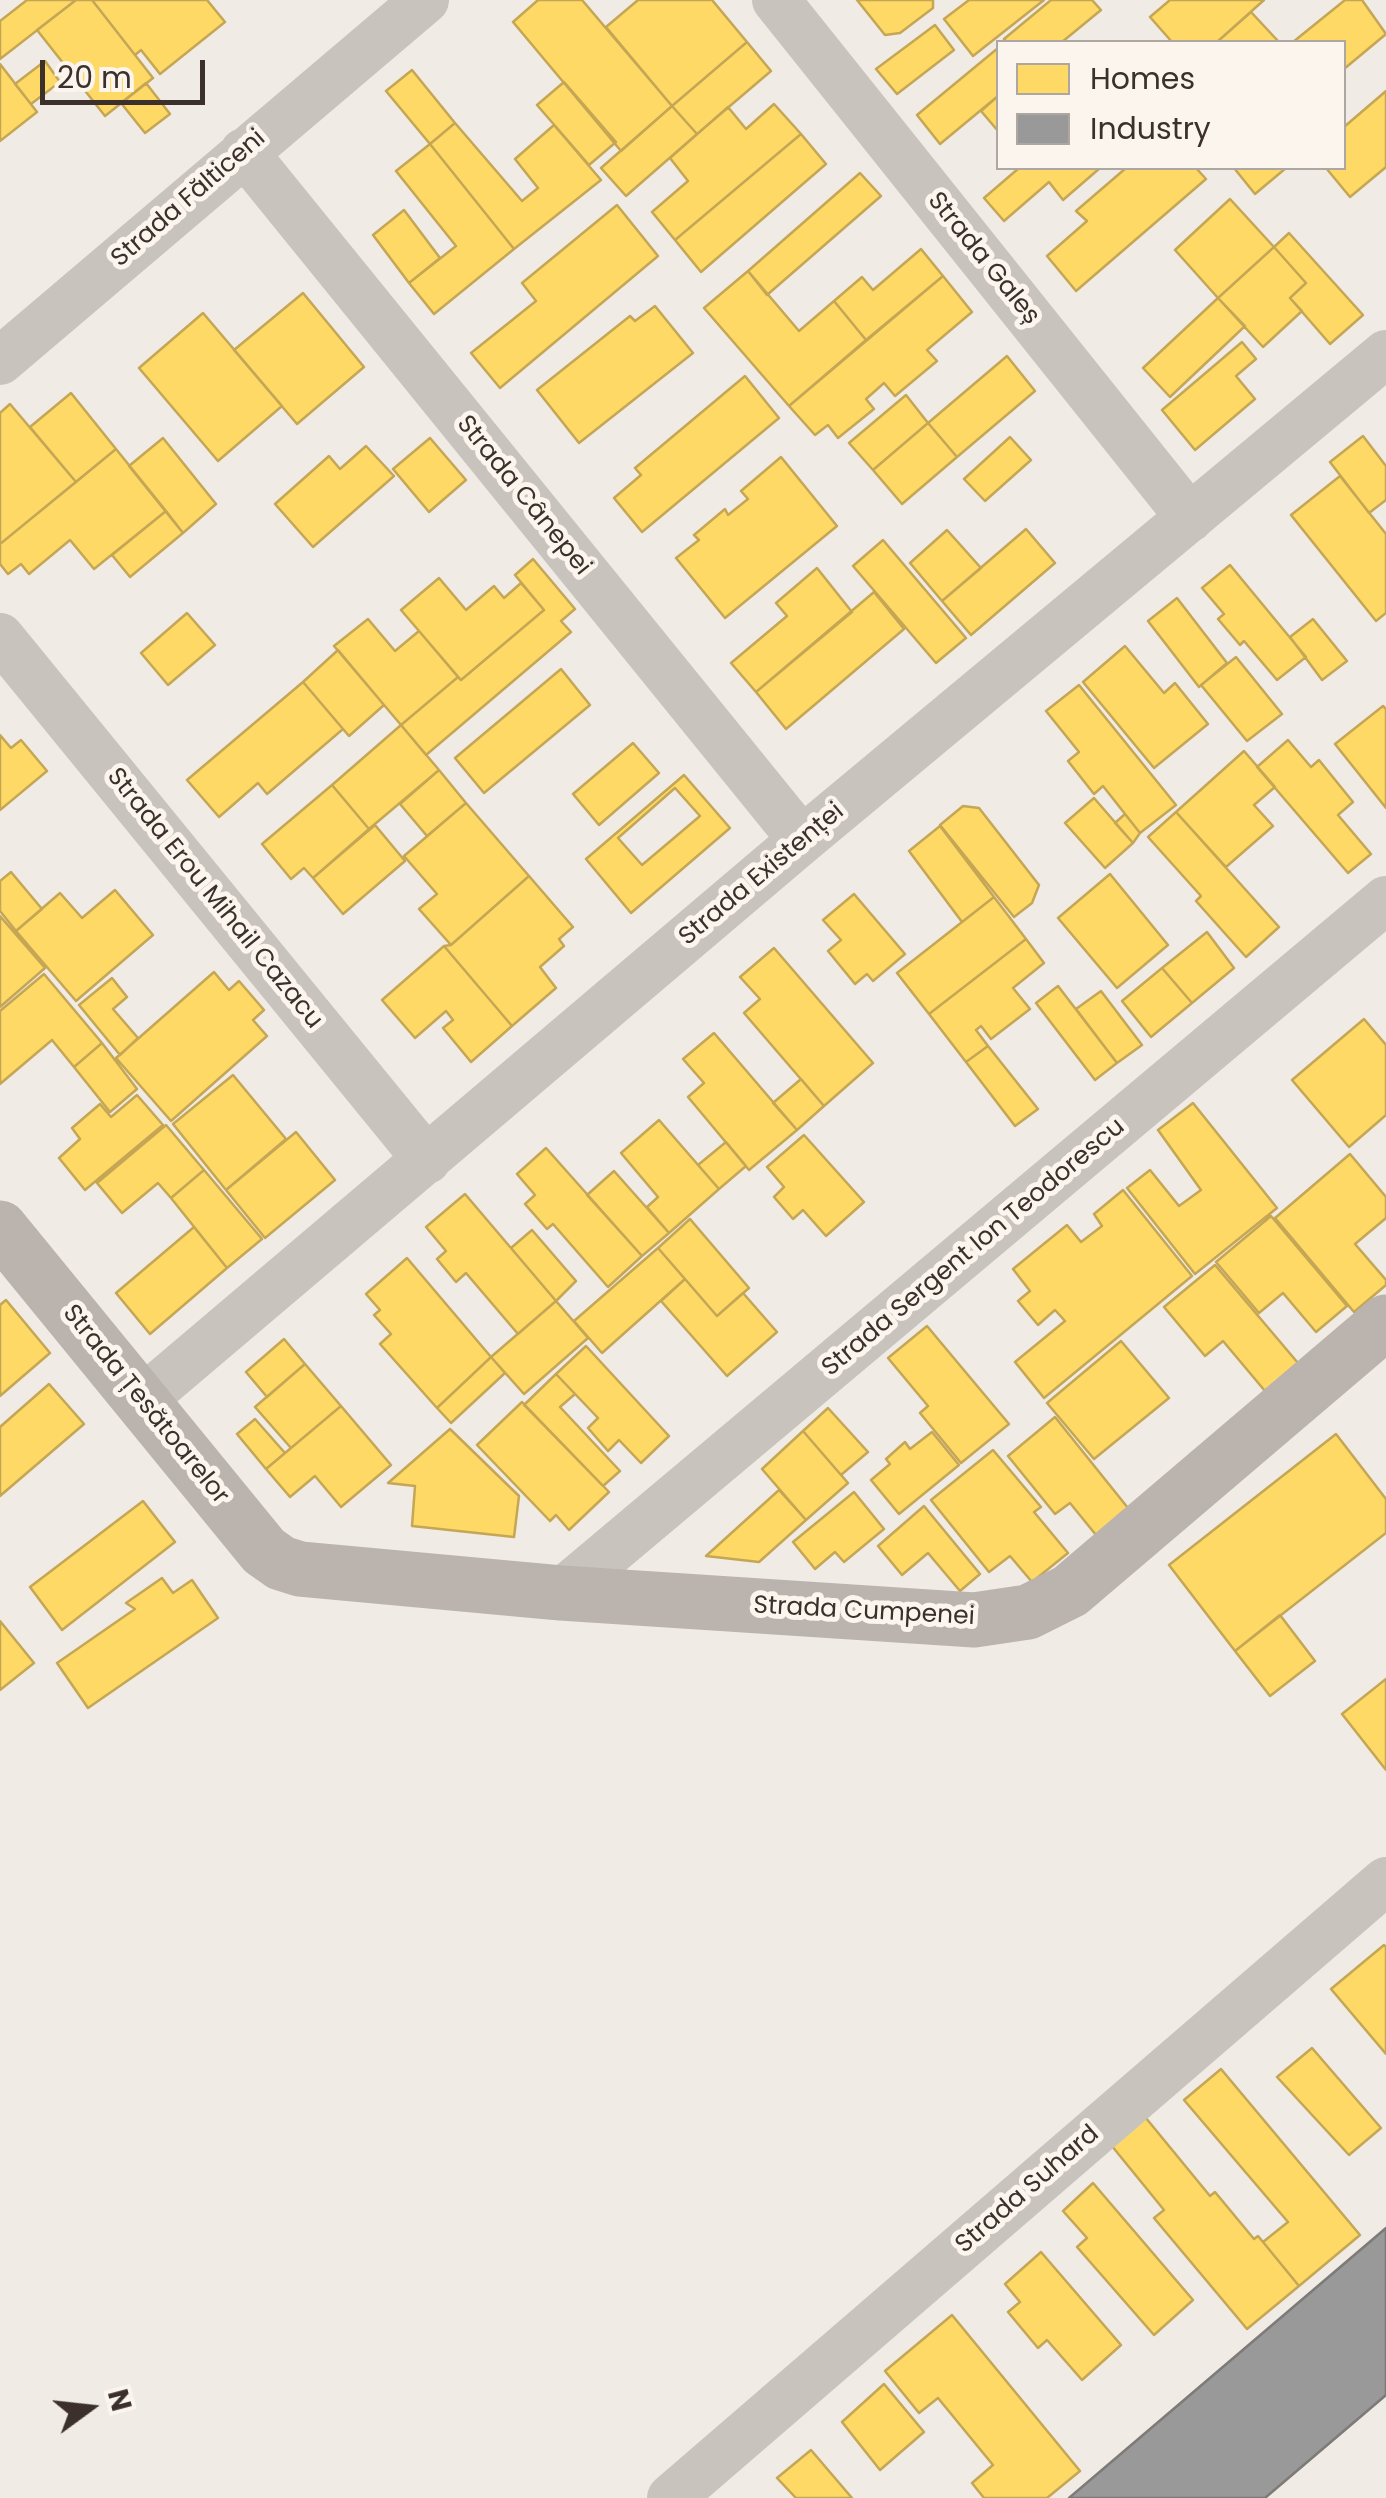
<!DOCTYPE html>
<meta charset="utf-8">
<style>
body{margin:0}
#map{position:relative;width:1386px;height:2498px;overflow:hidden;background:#f0ebe5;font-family:Poppins,sans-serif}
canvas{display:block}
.legend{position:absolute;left:996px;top:40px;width:350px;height:130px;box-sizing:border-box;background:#fbf5ee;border:2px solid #aea6a0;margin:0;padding:12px 18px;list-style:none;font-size:30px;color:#3b302b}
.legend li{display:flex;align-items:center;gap:20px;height:50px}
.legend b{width:50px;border:2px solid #aea6a0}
.north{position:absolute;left:40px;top:2358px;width:100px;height:100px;-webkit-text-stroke:8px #fbf5ee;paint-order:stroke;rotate:75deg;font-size:28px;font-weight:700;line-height:40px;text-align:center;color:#3b302b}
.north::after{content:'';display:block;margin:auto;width:35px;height:45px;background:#3b302b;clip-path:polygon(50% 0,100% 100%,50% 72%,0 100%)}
.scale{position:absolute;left:40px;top:60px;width:165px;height:45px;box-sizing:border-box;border:5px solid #3b302b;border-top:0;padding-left:12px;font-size:30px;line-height:35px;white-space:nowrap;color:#3b302b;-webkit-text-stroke:8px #fbf5ee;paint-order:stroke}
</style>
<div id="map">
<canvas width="1386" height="2498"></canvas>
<ul class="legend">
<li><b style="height:28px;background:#ffd966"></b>Homes</li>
<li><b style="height:28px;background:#999"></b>Industry</li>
</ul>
<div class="north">N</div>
<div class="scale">20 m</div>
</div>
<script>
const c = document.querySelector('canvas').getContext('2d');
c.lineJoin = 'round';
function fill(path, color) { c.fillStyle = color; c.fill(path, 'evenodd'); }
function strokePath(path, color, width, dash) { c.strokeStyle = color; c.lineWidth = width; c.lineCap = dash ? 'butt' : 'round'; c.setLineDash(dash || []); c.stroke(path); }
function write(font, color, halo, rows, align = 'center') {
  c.font = font + ' Poppins,sans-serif'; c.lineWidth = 10; c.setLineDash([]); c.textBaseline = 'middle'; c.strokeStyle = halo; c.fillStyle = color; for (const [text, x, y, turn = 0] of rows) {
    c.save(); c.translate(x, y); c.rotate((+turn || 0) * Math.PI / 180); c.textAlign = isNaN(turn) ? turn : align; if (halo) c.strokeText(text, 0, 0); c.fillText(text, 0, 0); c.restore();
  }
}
const homes = new Path2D(`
 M27,0h49l-76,59v-38z
 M76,0h16l61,78 -48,38 -68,-86z
 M92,0h115l18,22 -65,52 -19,-24 -6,5z
 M538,0h44l90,106 -51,45 -108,-129z
 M638,0h74l35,42 -75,64 -66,-79z
 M857,0h76v8l-33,25 -15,2z
 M969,0h75l-71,56 -29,-37z
 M1051,0h41l9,10 -39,32h-55l-3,-3z
 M1170,0h94l-47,42h-45l-22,-25z
 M1345,0h17l24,34 -42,35v-27h-51z
 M1251,12l27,29 -61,1z
 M935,25l19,25 -57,44 -21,-25z
 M747,42l24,29 -74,63 -25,-28z
 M998,48v48l-58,48 -23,-29z
 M45,61l15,21 -29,22 -16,-20z
 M0,64l37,48 -37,29z
 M412,70l43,53 -25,21 -44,-53z
 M564,82l52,60 -27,23 -52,-60z
 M146,83l24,31 -25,19 -24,-30z
 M1386,91v76l-36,30 -24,-29h18v-41z
 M998,96v35l-17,-20z
 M774,104l27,30 -126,106 -23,-28 36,-31 -18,-23 58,-51 18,22z
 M672,106l25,28 -71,62 -25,-28z
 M455,123l67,78 16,-13 -23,-29 39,-34 47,55 -87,69 -84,-105z
 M801,134l25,30 -125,108 -26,-32z
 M430,144l84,105 -80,65 -25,-31 47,-37 -60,-75z
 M1019,168h81l-37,32 -14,-18 -45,39 -20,-23z
 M1126,168h70l10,11 -130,112 -29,-35 40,-35 -11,-10z
 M1234,168h52l-31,26z
 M860,173l21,23 -114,99 -19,-24z
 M1230,199l44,48 -56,51 -43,-48z
 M617,205l41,51 -158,132 -29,-35 65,-52 -14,-18z
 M404,210l36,48 -31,25 -36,-48z
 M1289,233l74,82 -33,29 -40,-46 16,-15 -32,-36z
 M1274,247l32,36 -16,15 12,13 -39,36 -45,-49z
 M921,249l22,27 -77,64 -32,-39 28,-24 11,13z
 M748,271l51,60 35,-30 32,39 -77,66 -85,-98z
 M943,276l29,36 -45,38 10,11 -42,35 -11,-13 -18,16 8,10 -36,29 -10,-13 -13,10 -26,-29z
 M303,293l61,74 -67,57 -63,-74z
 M1218,298l27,28 -75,71 -27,-29z
 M655,306l38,47 -114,90 -42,-53 93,-74 5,5z
 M203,313l79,93 -64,55 -79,-93z
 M1242,342l14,17 -20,17 19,23 -60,51 -33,-40z
 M1007,356l28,35 -78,66 -29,-34z
 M745,376l34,42 -137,114 -28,-34 27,-23 -6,-7z
 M71,393l45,56 -40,33 -46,-55z
 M906,395l22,28 -55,47 -24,-27z
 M10,404l66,78 -76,62v-131z
 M928,423l29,34 -55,47 -29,-34z
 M1363,436l23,30v34l-17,13 -39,-51z
 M1010,437l21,23 -46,41 -21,-22z
 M163,438l53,66 -33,29 -54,-67z
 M430,438l36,42 -37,32 -36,-43z
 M366,446l28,30 -81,71 -38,-43 54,-48 11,13z
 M116,449l50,62 -72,58 -24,-29 -41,34 -8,-10 -13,10 -8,-10v-20z
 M781,457l56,69 -112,92 -49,-60 23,-18 -5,-5 31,-26 3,6 20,-16 -7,-8z
 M1340,476l46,58v79l-10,8 -85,-106z
 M166,511l17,22 -53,44 -18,-22z
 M1026,529l29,34 -84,72 -29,-34z
 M947,530l34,38 -39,33 -32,-38z
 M883,540l83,98 -30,25 -83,-97z
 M533,559l42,50 -14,12 10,11 -145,123 -25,-30 57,-48 3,3 83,-70 -29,-35z
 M1230,565l76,92 -29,23 -33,-39 -4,4 -22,-26 6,-5 -22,-26z
 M817,568l35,44 -96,80 -25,-29 56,-47 -11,-13z
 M439,578l27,32 28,-24 10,12 17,-15 23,27 -83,70 -60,-70z
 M874,592l30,37 -118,100 -30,-37z
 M1177,598l50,65 -28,24 -51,-66z
 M187,613l28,32 -47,40 -27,-32z
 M368,619l27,32 24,-20 39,46 -57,48 -67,-79z
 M1313,619l34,42 -25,19 -32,-43z
 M1125,646l39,47 11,-10 33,41 -54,44 -71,-86z
 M338,650l46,55 -35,31 -46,-54z
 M1236,657l46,57 -35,27 -46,-56z
 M561,669l29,36 -106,88 -29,-35z
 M303,682l40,47 -76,65 -9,-11 -39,34 -32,-37z
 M1079,685l97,120 -36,28 -37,-47 -9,8 -26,-33 11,-9 -33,-41z
 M1383,706l3,3v99l-51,-64z
 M401,725l38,45 -70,59 -37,-44z
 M0,735l11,13 10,-8 26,31 -47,39z
 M1288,740l23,27 8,-7 34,42 -15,13 33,39 -23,19 -91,-106z
 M633,743l26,30 -60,52 -26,-31z
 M1244,751l31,36 -21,18 19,21 -47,41 -50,-55z
 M439,770l27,33 -39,33 -27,-32z
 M684,775l46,53 -99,85 -45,-54z
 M332,785l37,44 -56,49 -9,-10 -13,11 -29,-35z
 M675,788l25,28 -58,49 -24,-27z
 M1094,798l39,45 -28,25 -40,-45z
 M466,803l63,73 -78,69 -32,-36 18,-15 -33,-38z
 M963,806l16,2 60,77 -7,18 -18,14 -74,-92z
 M1176,812l103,115 -33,30 -50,-56 5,-5 -53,-59z
 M1125,814l15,19 -7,10 -18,-20z
 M375,825l30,36 -62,53 -30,-36z
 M940,826l54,71 -32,25 -53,-71z
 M11,872l31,37 -26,22 -16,-20v-30z
 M1110,874l58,71 -51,43 -59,-70z
 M529,876l44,51 -14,12 5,7 -24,21 16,21 -44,38 -68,-80 7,-1z
 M115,890l38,45 -77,66 -60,-70 44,-38 22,25z
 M854,894l51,60 -32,27 -6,-7 -12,10 -27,-33 13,-11 -18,-20z
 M994,897l32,42 -97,75 -32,-41z
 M0,916l45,52 -45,39z
 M1207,932l27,36 -42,35 -30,-35z
 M1026,939l18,24 -31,25 17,21 -39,30 -10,-13 -5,4 12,16 -22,16 -37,-48z
 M444,946l68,80 -41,36 -28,-34 10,-8 -7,-9 -31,27 -33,-38z
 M774,948l99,115 -49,43 -80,-93 16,-14 -20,-22z
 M1162,968l30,35 -41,34 -29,-36z
 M214,972l15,18 10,-9 25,29 -11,10 14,16 -96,85 -55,-63z
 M44,974l58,69 -28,24 -22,-27 -52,44v-73z
 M112,978l15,19 -14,12 25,29 -18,17 -41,-50z
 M1058,986l59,77 -22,17 -59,-77z
 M1101,991l41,54 -25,18 -41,-54z
 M1364,1019l22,26v70l-37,32 -57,-67z
 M714,1033l83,97 -48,40 -61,-73 16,-14 -21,-24z
 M102,1043l35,46 -27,23 -36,-45z
 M988,1046l50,63 -23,17 -49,-64z
 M233,1075l53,64 -60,51 -53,-66z
 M801,1079l23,27 -27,24 -24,-27z
 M137,1095l26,30 -78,65 -26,-32 21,-19 -8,-11 28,-24 11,13z
 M1193,1103l84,105 -82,66 -68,-86 23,-18 29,36 22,-16 -43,-60z
 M659,1120l60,69 -50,44 -22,-26 11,-10 -37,-44z
 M166,1125l38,45 -33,28 -13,-15 -36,30 -25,-30z
 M296,1132l39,48 -70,58 -39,-48z
 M804,1135l60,67 -38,34 -23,-26 -10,9 -19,-22 10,-10 -17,-20z
 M726,1142l20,24 -27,23 -21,-24z
 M546,1148l96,108 -34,31 -55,-63 -6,5 -22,-25 10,-9 -18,-21z
 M1350,1154l36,43v21l-31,26 31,36v5l-32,27 -79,-94z
 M204,1170l58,69 -35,29 -56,-70z
 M614,1171l55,62 -27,23 -55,-61z
 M1123,1190l69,86 -148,122 -29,-36 50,-41 -10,-11 -17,15 -20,-24 12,-10 -17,-22 54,-44 14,17 21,-16 -8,-12z
 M465,1194l91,107 -38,33 -52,-61 -10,9 -19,-23 9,-8 -20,-24z
 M1271,1216l76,90 -31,26 -33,-39 -24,20 -43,-51z
 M690,1219l59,69 -32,28 -59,-68z
 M194,1227l33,41 -77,66 -34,-41z
 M532,1230l44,51 -20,20 -45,-53z
 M658,1248l27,31 -83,74 -28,-32z
 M407,1258l84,99 -54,51 -57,-64 11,-10 -17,-19 6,-5 -14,-16z
 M1215,1265l83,98 -33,28 -42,-50 -18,15 -41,-49z
 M685,1279l32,37 26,-23 34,39 -50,44 -66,-75z
 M6,1300l44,53 -50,43v-91z
 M556,1301l32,37 -64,56 -33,-37z
 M927,1326l82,98 -48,39 -41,-50 8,-7 -40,-48z
 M284,1339l21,25 -38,33 -21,-25z
 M1121,1341l48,57 -75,61 -47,-56z
 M586,1346l83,90 -28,27 -22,-23 -11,11 -20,-23 10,-10 -42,-44z
 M491,1357l14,16 -54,50 -14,-15z
 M305,1364l36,42 -50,42 -36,-41z
 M556,1374l19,20 -15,13 60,64 -17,15 -79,-81z
 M49,1384l35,40 -84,72v-69z
 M522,1402l87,90 -40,38 -13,-15 -6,6 -73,-76z
 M341,1406l50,59 -50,42 -26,-31 -25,21 -24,-28z
 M828,1408l40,44 -27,23 -38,-44z
 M1055,1417l73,91 -32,27 -26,-32 -15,11 -47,-58z
 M255,1419l30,34 -19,16 -29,-35z
 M450,1429l69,67 -5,41 -102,-11 3,-40 -27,-3z
 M803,1431l45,52 -42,37 -44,-51z
 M932,1432l27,33 -60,49 -28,-34 19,-16 -4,-5 19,-17 5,7z
 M1336,1434l50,65v34l-151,118 -66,-86z
 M993,1450l48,57 -7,5 34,41 -36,29 -22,-26 -21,16 -58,-72z
 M779,1490l27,30 -47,42 -53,-6z
 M854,1492l30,37 -40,33 -9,-10 -20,17 -22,-27z
 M143,1501l32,41 -113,88 -32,-43z
 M924,1506l56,68 -20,17 -32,-38 -26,22 -24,-29z
 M162,1578l11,15 19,-13 26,38 -130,90 -31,-45 78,-54 -9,-6z
 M1280,1615l35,46 -45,35 -35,-45z
 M0,1621l34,42 -34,27z
 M1386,1679v91l-44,-56z
 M1384,1945l2,2v107l-55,-65z
 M1312,2048l69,80 -32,27 -72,-78z
 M1221,2069l139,166 -61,51 -36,-44 25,-20 -104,-122z
 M1141,2112l69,84 5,-4 39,47 4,-3 5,6 36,44 -52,43 -93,-111 10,-8 -57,-70z
 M1093,2183l100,117 -39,35 -77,-88 10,-9 -24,-27z
 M1041,2252l80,93 -39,35 -35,-40 -9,8 -30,-36 12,-10 -15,-18z
 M952,2315l128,156 -33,27h-63l-12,-15 21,-18 -55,-67 -19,15 -34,-42z
 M884,2384l40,48 -44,38 -38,-48z
 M811,2450l41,48h-56l-19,-20z`);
fill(homes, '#ffd966');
strokePath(homes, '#c4a654', 2.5);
const industry = new Path2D(`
 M1386,2228v167l-121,103h-196z`);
fill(industry, '#999');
strokePath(industry, '#7d7a78', 2.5);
strokePath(new Path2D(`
 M776,0l414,518
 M244,152l558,688
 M0,361l425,-361
 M0,637l427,523
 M142,1400l660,-560 584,-486
 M561,1593l825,-693
 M671,2498l715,-617`), '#c9c3be', 48);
strokePath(new Path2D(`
 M0,1228l264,323 17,12 19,6 261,24 413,27 54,-8 42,-21 316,-269`), '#bab3ae', 55);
write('25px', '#3b302b', '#fbf5ee', [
 ["Strada Fălticeni",189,199,-41],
 ["Strada Galeș",983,259,51],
 ["Strada Cânepei",523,496,51],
 ["Strada Existenței",762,875,-40],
 ["Strada Erou Mihail Cazacu",214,899,51],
 ["Strada Sergent Ion Teodorescu",974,1248,-40],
 ["Strada Țesătoarelor",145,1405,51],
 ["Strada Cumpenei",864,1612,3],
 ["Strada Suhard",1028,2190,-41]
]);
</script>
